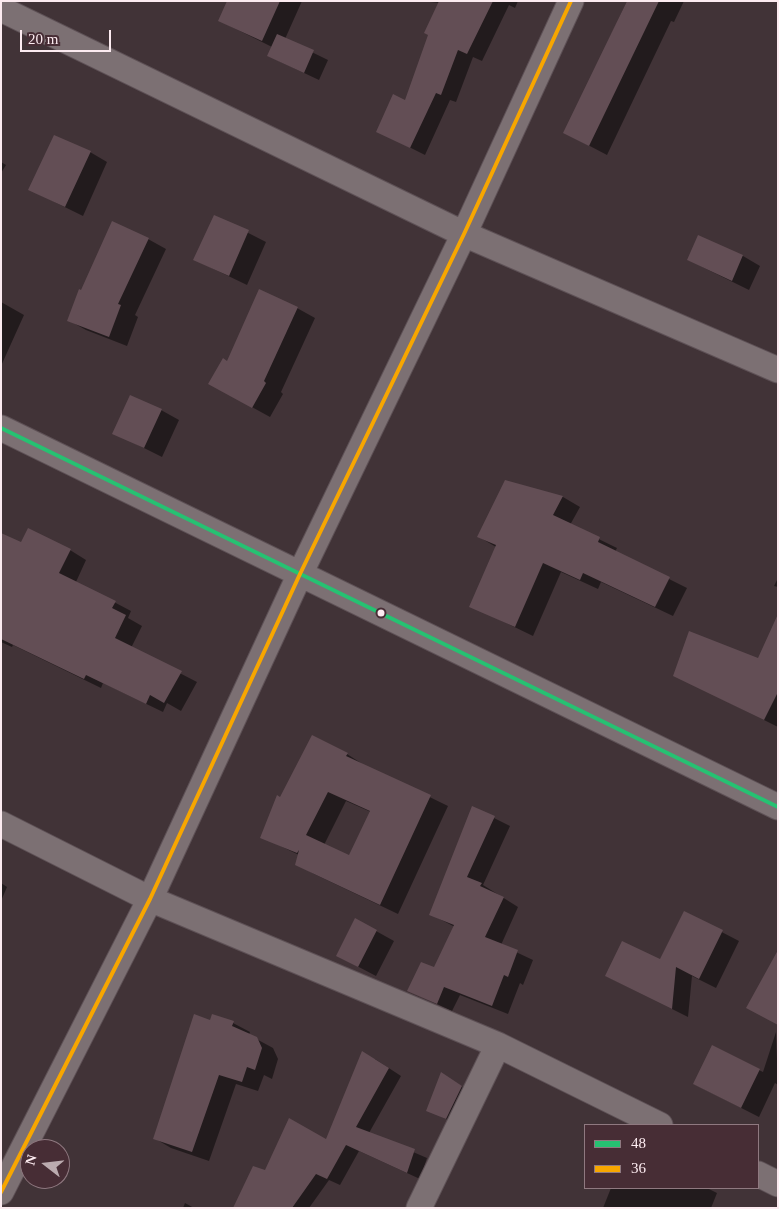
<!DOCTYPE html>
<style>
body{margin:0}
#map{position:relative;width:779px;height:1209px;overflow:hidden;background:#413337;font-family:"Times New Roman",serif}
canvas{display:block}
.frame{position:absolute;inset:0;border:2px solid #fcebf0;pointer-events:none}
.legend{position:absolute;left:584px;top:1124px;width:175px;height:65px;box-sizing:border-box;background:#472d35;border:1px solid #8f7980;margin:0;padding:6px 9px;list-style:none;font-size:15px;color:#fcebf0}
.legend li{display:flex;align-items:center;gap:10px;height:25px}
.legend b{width:25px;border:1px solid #8f7980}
.north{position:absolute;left:20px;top:1139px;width:50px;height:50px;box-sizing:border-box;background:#472d35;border:1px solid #8f7980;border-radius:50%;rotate:286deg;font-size:14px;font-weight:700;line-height:20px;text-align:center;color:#fcebf0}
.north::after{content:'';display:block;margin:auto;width:18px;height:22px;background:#bbabaf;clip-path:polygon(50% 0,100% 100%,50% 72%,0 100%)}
.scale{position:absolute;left:20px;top:30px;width:91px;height:22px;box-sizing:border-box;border:2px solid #fcebf0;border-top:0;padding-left:6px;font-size:15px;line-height:18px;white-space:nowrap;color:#fcebf0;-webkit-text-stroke:4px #472d35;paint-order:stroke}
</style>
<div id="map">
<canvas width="779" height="1209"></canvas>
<div class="frame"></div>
<ul class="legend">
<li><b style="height:6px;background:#26c172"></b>48</li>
<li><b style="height:6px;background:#f7a600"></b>36</li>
</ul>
<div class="north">N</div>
<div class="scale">20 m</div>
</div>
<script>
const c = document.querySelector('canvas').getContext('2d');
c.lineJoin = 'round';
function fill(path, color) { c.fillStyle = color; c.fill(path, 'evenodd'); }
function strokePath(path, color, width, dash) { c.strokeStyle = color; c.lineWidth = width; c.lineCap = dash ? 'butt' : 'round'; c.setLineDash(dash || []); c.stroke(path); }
fill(new Path2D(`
 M229,1h73l-17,38 43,21 -9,20 -51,-24 4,-9 -52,-26z
 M420,1h98l-3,7 -6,-3 -27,56 -9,-4 -17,45 -6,-2 -25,55 -48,-24 29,-29 34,-99z
 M627,1h57l-10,21 -3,-1 -64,134 -42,-22z
 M90,152l17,10 -24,54 -53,-26z
 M1,162l5,3 -5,8z
 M215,216l51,26 -19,43 -52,-25z
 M148,239l18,10 -31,66 3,2 -11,29 -41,-16 -18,-10 14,-28z
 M743,256l17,10 -11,24 -61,-30z
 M1,302l23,13 -23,51z
 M297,308l18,10 -34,74 2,2 -13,23 -60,-33 17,-22z
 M161,410l18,10 -17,37 -48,-24z
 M506,482l57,15 17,10 -10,18 47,23 -2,4 72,36 -14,28 -72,-34 -3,7 -37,-17 -28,64 -62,-30 25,-59 -17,-10z
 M1,534l20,10 49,6 16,10 -10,22 55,29 -3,7 14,8 -11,22 66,34 -16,29 -14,-8 -4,9 -60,-29 -2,5 -88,-43 -1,2 -11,-5z
 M778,578v9l-4,-1z
 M778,617v110l-104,-52 85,-16z
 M347,754l17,11 84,41 -50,108 -84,-40 -18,-10 3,-9 -37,-18 19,-39zM346,801l25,11 -21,44 -26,-11z
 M494,818l16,8 -27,59 35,22 -17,38 32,15 -10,25 -3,-2 -12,31 -48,-19 -8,16 -43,-20 26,-22 20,-42 -25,-13z
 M1,883l6,4 -6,14z
 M685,913l54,28 -23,47 -24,-12 -4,41 -82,-41 55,-15z
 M376,931l18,10 -18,35 -21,-11z
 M213,1015l20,8 17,9 -1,3 24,13 5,11 -6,20 -8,-4 -6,16 -22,-7 -27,77 -38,-13 -17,-10z
 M776,1032l2,53 -3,-2 -16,34 -65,-33 18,-37 51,25z
 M375,1059l26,17 -32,57 58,25 -7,21 -61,-28 -19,34 -11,-5 -20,28h-50l6,-36 61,-31z
 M442,1074l37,23 -15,31 -36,-18z
 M611,1188h96l10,5 -6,15h-108z
 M185,1203l9,5h-11z`), '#0007');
fill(new Path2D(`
 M227,1h53l-18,40 -44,-20z
 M439,1h54l-26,53 -9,-4 -17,45 -5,-2 -26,55 -34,-16 17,-38 12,6 23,-65 -4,-2z
 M627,1h32l-70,145 -26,-13z
 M277,34l37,16 -10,23 -37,-17z
 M54,135l37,16 -26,56 -37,-17z
 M214,215l35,15 -20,46 -36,-16z
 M112,221l37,17 -31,66 3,1 -12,32 -42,-16 12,-32 2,1z
 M698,235l45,20 -11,26 -45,-21z
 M259,289l39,18 -34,74 2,2 -14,25 -44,-24 15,-26 4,3z
 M130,395l32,14 -18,39 -32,-14z
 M505,480l58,16 -10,19 47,22 -2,5 72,35 -15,30 -72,-34 -3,7 -37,-17 -28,64 -46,-20 27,-62 -19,-8z
 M28,528l43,21 -12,24 57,28 -4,7 14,7 -11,23 67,33 -18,32 -14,-8 -4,9 -60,-29 -2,4 -83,-40v-106l20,9z
 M778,614v78l-14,28 -91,-44 16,-45 69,27z
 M312,735l36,18 -2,3 85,39 -51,110 -85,-40 4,-15 -2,3 -37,-15 17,-43 3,2zM328,792l42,19 -21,44 -43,-20z
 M472,806l23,10 -28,61 15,6 -2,3 24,11 -19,40 33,13 -10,27 -4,-2 -12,31 -48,-19 -7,17 -30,-13 14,-29 13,5 20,-42 -25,-10z
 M684,911l39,19 -24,49 -23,-12 -4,42 -67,-33 17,-35 38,18z
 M355,918l22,12 -19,37 -22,-11z
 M778,950v75l-32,-17z
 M194,1014l16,6 2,-6 22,7 -2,5 25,11 5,11 -7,22 -8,-3 -5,15 -23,-7 -27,77 -39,-13z
 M712,1045l48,24 -19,39 -48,-24z
 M362,1051l27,17 -33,59 59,22 -8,24 -61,-28 -19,34 -11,-5 -24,34h-59l20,-42 12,4 24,-52 37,21z
 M441,1072l21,14 -16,33 -20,-8z`), '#634e55');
const street = new Path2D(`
 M1,9l463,225 314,136
 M1,428l777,379
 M1,824l149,75 348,146 162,80
 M758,1174l20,10
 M1,1192l149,-293 150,-325 164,-340 107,-233
 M419,1208l79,-163`);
strokePath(street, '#5e5156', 27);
strokePath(street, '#7c7073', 25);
strokePath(new Path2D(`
 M1,428l777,379`), '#26c172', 4);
strokePath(new Path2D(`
 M1,1192l149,-293 150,-325 164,-340 107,-233`), '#f7a600', 4);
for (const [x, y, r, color] of [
 [381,613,4.5,"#fcebf0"]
]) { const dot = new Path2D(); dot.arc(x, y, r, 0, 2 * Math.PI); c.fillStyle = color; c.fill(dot); strokePath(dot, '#472d35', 2); }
</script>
